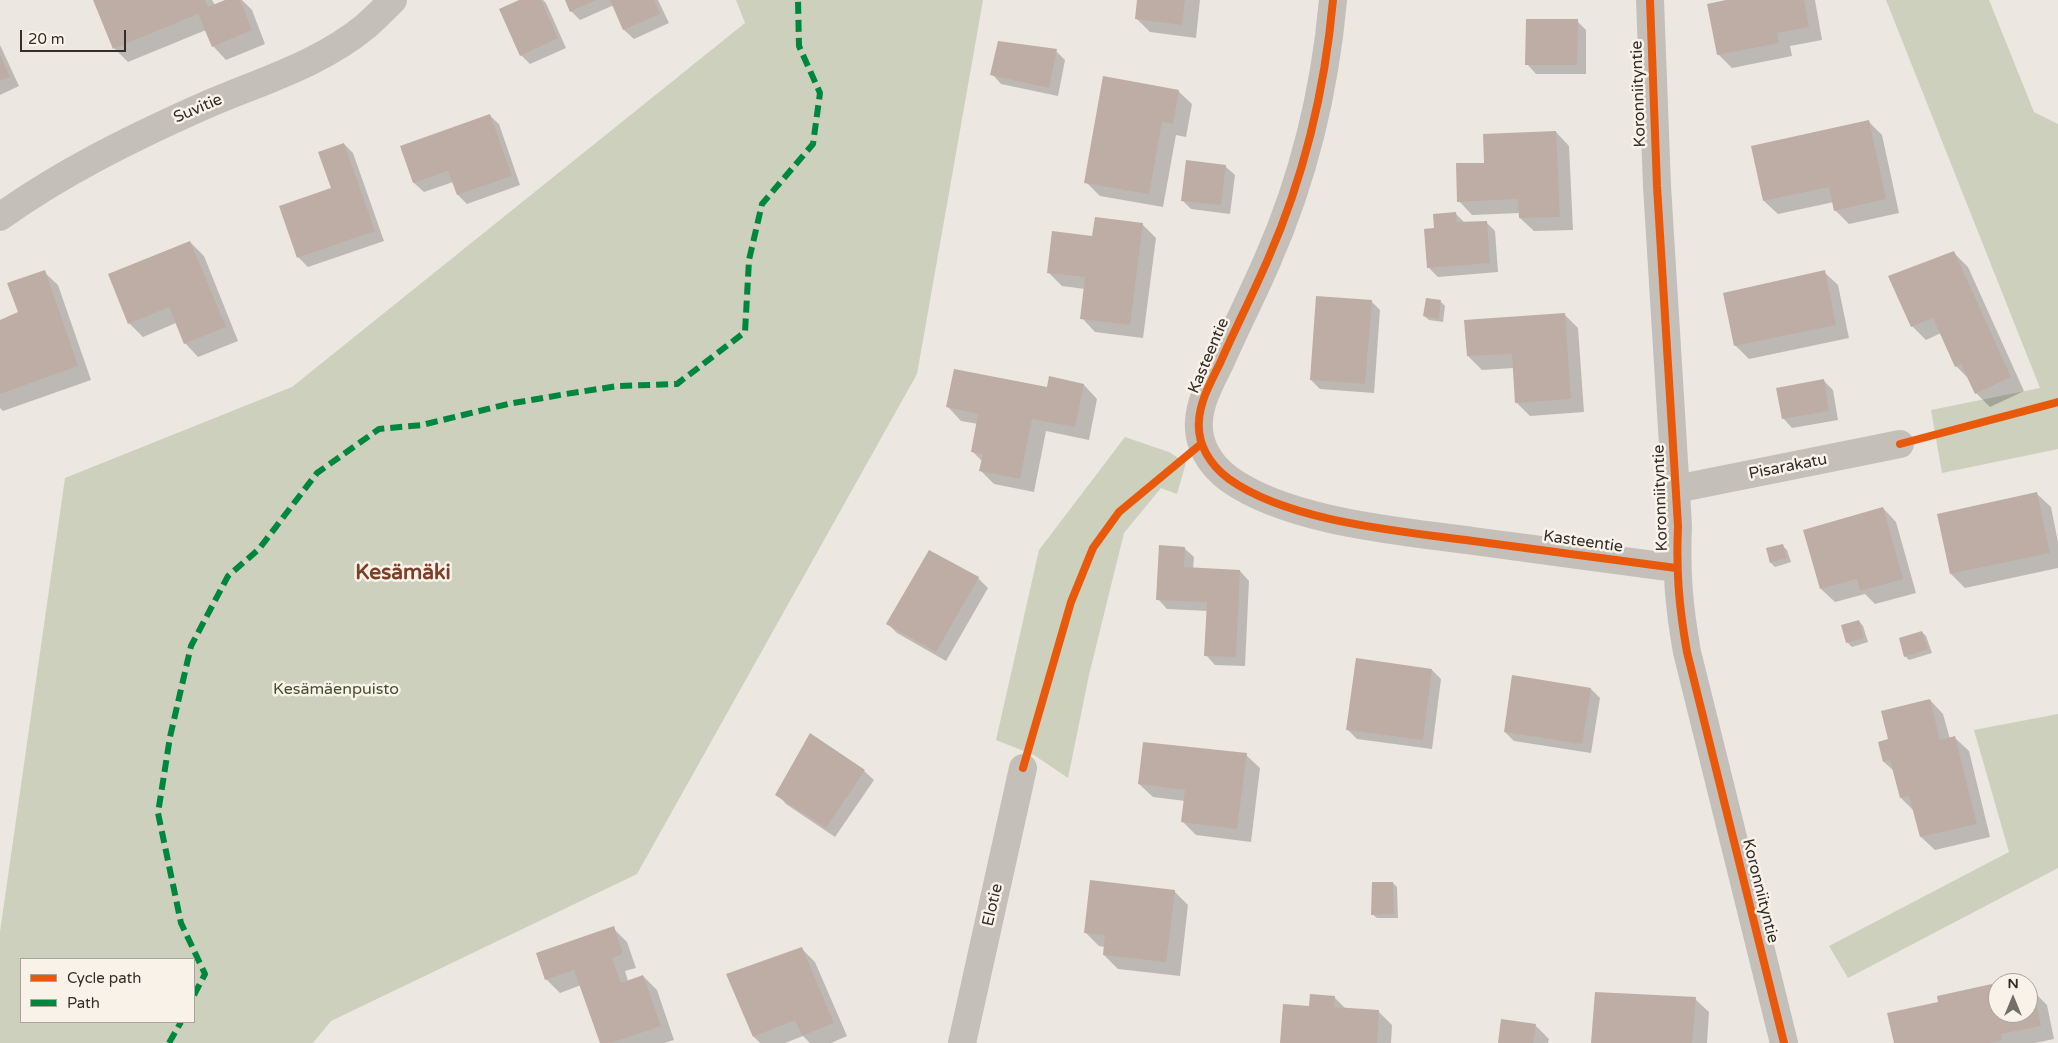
<!DOCTYPE html>
<meta charset="utf-8">
<style>
body{margin:0}
#map{position:relative;width:2058px;height:1043px;overflow:hidden;background:#ece7e1;font-family:"Varela Round",sans-serif}
canvas{display:block}
.legend{position:absolute;left:20px;top:958px;width:175px;height:65px;box-sizing:border-box;background:#f8f2e9;border:1px solid #aaa39c;margin:0;padding:6px 9px;list-style:none;font-size:15px;color:#352d29}
.legend li{display:flex;align-items:center;gap:10px;height:25px}
.legend b{width:25px;border:1px solid #aaa39c}
.north{position:absolute;left:1988px;top:973px;width:50px;height:50px;box-sizing:border-box;background:#f8f2e9;border:1px solid #aaa39c;border-radius:50%;rotate:0deg;font-size:14px;font-weight:700;line-height:20px;text-align:center;color:#352d29}
.north::after{content:'';display:block;margin:auto;width:18px;height:22px;background:#756e69;clip-path:polygon(50% 0,100% 100%,50% 72%,0 100%)}
.scale{position:absolute;left:20px;top:30px;width:106px;height:22px;box-sizing:border-box;border:2px solid #352d29;border-top:0;padding-left:6px;font-size:15px;line-height:18px;white-space:nowrap;color:#352d29;-webkit-text-stroke:4px #f8f2e9;paint-order:stroke}
</style>
<div id="map">
<canvas width="2058" height="1043"></canvas>
<ul class="legend">
<li><b style="height:6px;background:#e8590c"></b>Cycle path</li>
<li><b style="height:6px;background:#00873e"></b>Path</li>
</ul>
<div class="north">N</div>
<div class="scale">20 m</div>
</div>
<script>
const c = document.querySelector('canvas').getContext('2d');
c.lineJoin = 'round';
function fill(path, color) { c.fillStyle = color; c.fill(path, 'evenodd'); }
function strokePath(path, color, width, dash) { c.strokeStyle = color; c.lineWidth = width; c.lineCap = dash ? 'butt' : 'round'; c.setLineDash(dash || []); c.stroke(path); }
function write(font, color, halo, rows, align = 'center') {
  c.font = font + ' "Varela Round",sans-serif'; c.lineWidth = 5; c.setLineDash([]); c.textBaseline = 'middle'; c.strokeStyle = halo; c.fillStyle = color; for (const [text, x, y, turn = 0] of rows) {
    c.save(); c.translate(x, y); c.rotate((+turn || 0) * Math.PI / 180); c.textAlign = isNaN(turn) ? turn : align; if (halo) c.strokeText(text, 0, 0); c.fillText(text, 0, 0); c.restore();
  }
}
fill(new Path2D(`
 M736,0h247l-66,374 -280,500 -306,147 -18,22h-313v-111l65,-454 227,-91 453,-364zM194,959v63h-173v-63z
 M1886,0h103l45,112 24,12v325l-116,24 -11,-63 109,-22z
 M1125,437l44,15 17,11 -9,31 -16,-6 -37,45 -35,142 -21,103 -34,-23 -38,-15 43,-190z
 M2058,714v154l-210,110 -19,-32 180,-94 -35,-122z`), '#ccd0bd');
fill(new Path2D(`
 M95,0h117l3,5 13,-5h14l10,10 13,34 -39,16 -13,-14 -7,-16 -78,32 -14,-14z
 M522,0h21l3,3 20,45 -36,16 -9,-9z
 M566,0h92l11,23 -35,16 -10,-9 -10,-25 -34,15 -9,-9z
 M1139,0h61l-4,38 -46,-6 -14,-14z
 M1727,0h88l7,40 -32,6 2,10 -60,12 -14,-14z
 M1577,21l9,9v44h-50l-9,-10z
 M0,45l19,41 -19,9z
 M1056,51l9,9 -7,36 -57,-12 -9,-10z
 M1178,91l14,13 -6,33 -10,-2 -13,72 -63,-11 -14,-14z
 M489,115l10,9 21,61 -53,19 -9,-9 -5,-13 -29,10 -10,-9 -12,-37z
 M1869,122l13,13 17,78 -50,11 -14,-14 -1,-8 -56,12 -14,-13z
 M1556,132l13,14 4,84 -39,1 -14,-13v-5l-48,2 -13,-14 27,-36z
 M344,144l9,9 31,88 -76,26 -9,-9 -18,-51 51,-18z
 M1225,166l10,9 -5,39 -39,-5 -9,-9z
 M1456,214l9,9 21,-1 9,9 3,41 -60,5 -10,-10 7,-37z
 M1142,224l14,14 -13,100 -48,-6 -13,-14 3,-29 -23,-3 -14,-14 45,-35z
 M190,242l14,14 34,85 -40,16 -13,-14 -9,-20 -33,14 -14,-14z
 M1954,253l14,14 56,124 -34,16 -14,-14 -6,-13 -14,-14 -15,-33 -15,7 -14,-14z
 M44,272l14,13 33,95 -88,31 -3,-3v-87l20,-8z
 M1824,272l14,13 11,53 -100,21 -14,-14z
 M1371,301l9,9 -6,83 -54,-4 -9,-9z
 M1441,302l4,4 -2,16 -14,-2 -5,-4z
 M1564,314l14,14 6,84 -54,4 -14,-14 -2,-34 -32,2 -14,-14z
 M1823,380l10,10 5,30 -46,8 -9,-10z
 M1084,385l13,14 -8,41 -43,-9 -12,61 -40,-8 -13,-13 2,-9 -11,-11 6,-27 -17,-3 -13,-14 100,-18z
 M2037,494l14,13 7,35v26l-93,20 -14,-14z
 M1883,508l13,14 20,71 -41,11 -10,-10 -30,8 -14,-13z
 M1783,546l4,4 4,12 -16,5 -4,-4z
 M1184,548l10,9 -1,12 47,2 9,10 -4,85 -30,-1 -9,-10 2,-44 -41,-2 -9,-10z
 M929,551l49,27 10,10 -42,73 -49,-28 -9,-9z
 M1859,621l4,5 5,16 -16,5 -5,-5z
 M1922,632l4,4 6,17 -23,7 -4,-4z
 M1432,670l9,9 -9,70 -75,-10 -9,-9z
 M1591,689l9,9 -9,55 -77,-12 -9,-9z
 M1930,700l13,14 7,25 5,-1 14,13 21,86 -55,13 -14,-13 -6,-25 -14,-14 -6,-26 -11,-10 6,-22z
 M1246,755l14,13 -9,74 -55,-7 -14,-14 3,-20 -32,-4 -14,-13z
 M864,771l10,9 -39,57 -49,-33 -9,-10z
 M1393,883l4,4 1,31h-21l-5,-4z
 M1174,891l14,14 -8,71 -62,-7 -14,-14 1,-8 -6,-1 -14,-14z
 M613,928l14,14 9,26 -11,3 3,10 15,-5 14,14 17,50 -10,3h-63l-20,-58 -21,8 -14,-14z
 M802,949l13,13 32,74 -16,7h-21l-7,-7 -18,7h-25l-6,-6 -26,-63z
 M1992,986l6,6v21h30v-20l6,-1 13,13 7,34 -19,4h-140l45,-40z
 M1334,997l12,12 32,2 14,14 -1,18h-110l29,-36z
 M1695,999l14,13 -2,31h-115z
 M1535,1025l14,14 -1,4h-49z`), '#0003');
fill(new Path2D(`
 M93,0h112l3,7 17,-7h15l12,30 -40,17 -14,-33 -85,35z
 M519,0h22l17,38 -38,18 -21,-47z
 M565,0h31l-26,12z
 M610,0h44l6,14 -37,16z
 M1137,0h48l-3,25 -47,-6z
 M1726,0h78l5,27 -32,6 2,10 -62,12 -10,-51z
 M1526,19h52l-1,46h-52z
 M998,41l59,8 -8,39 -59,-13z
 M0,54l10,23 -10,4z
 M1103,76l76,14 -6,34 -11,-2 -13,72 -65,-11z
 M490,114l22,62 -55,19 -9,-24 -35,12 -13,-37z
 M1869,120l17,79 -52,12 -5,-24 -66,14 -12,-55z
 M1556,131l4,86 -41,1 -1,-19 -61,3 -1,-39h28l-1,-29z
 M344,143l31,88 -78,27 -18,-52 52,-18 -13,-36z
 M1186,160l40,5 -5,40 -40,-4z
 M1456,212l1,10 30,-1 3,42 -63,5 -3,-39 10,-1 -1,-14z
 M1095,217l48,6 -13,102 -50,-6 5,-42 -38,-4 5,-42 40,5z
 M190,241l36,86 -42,17 -15,-37 -41,17 -20,-50z
 M1954,251l57,126 -36,17 -14,-30 -6,3 -22,-49 -22,9 -23,-51z
 M45,270l33,96 -78,28v-74l18,-8 -11,-29z
 M1825,270l11,55 -102,21 -11,-53z
 M1316,296l56,4 -7,84 -55,-4z
 M1426,298l15,2 -2,19 -16,-3z
 M1565,313l6,86 -56,4 -3,-49 -45,2 -3,-36z
 M954,369l93,18 2,-11 35,8 -9,43 -43,-8 -12,60 -41,-8 4,-17 -12,-2 7,-38 -32,-7z
 M1824,379l5,32 -47,8 -6,-31z
 M2037,492l13,61 -100,21 -13,-60z
 M1883,507l20,72 -43,12 -3,-12 -37,10 -17,-59z
 M1783,544l4,14 -17,5 -4,-15z
 M1159,545l26,2 -1,20 56,3 -4,87 -32,-1 3,-54 -51,-2z
 M929,550l50,27 -43,75 -50,-28z
 M1859,620l5,18 -18,5 -5,-18z
 M1922,631l6,18 -24,8 -5,-19z
 M1356,658l76,11 -9,71 -77,-10z
 M1512,675l79,13 -9,56 -78,-12z
 M1930,699l10,41 15,-4 22,88 -57,13 -11,-41 -9,2 -10,-38 -7,2 -5,-20 10,-3 -7,-28z
 M810,733l55,37 -39,58 -51,-33z
 M1143,742l104,11 -10,76 -56,-7 4,-32 -47,-6z
 M1090,880l85,10 -9,72 -63,-7 2,-20 -21,-2z
 M1372,882h21l1,32 -23,1z
 M614,926l9,28 -11,4 9,25 22,-8 18,51 -50,17h-11l-26,-73 -29,10 -9,-27z
 M802,947l32,76 -32,13 -7,-16 -42,17 -27,-63z
 M1992,984l3,14 3,-1v16h30v-22l6,-1 7,36 -40,8 1,6 -12,3h-96l-7,-30 51,-11 -1,-6z
 M1595,992l101,5 -4,46h-101z
 M1310,994l25,2 -1,11 45,3 -2,33h-97l3,-39 26,2z
 M1501,1019l35,5 -3,19h-35z`), '#beada4');
strokePath(new Path2D(`
 M1333,0c-8,89 -29,177 -65,259 -15,35 -32,68 -47,102 -9,19 -21,39 -22,60 -2,23 11,44 30,58 60,43 171,52 244,62 68,9 135,18 203,27
 M1650,0l7,186 21,340c-2,46 1,81 9,126l97,391
 M0,217c61,-44 130,-78 199,-109 56,-25 119,-42 167,-82 9,-8 18,-17 27,-26
 M1676,489l224,-45
 M962,1043l61,-275`), '#c5bfba', 28);
strokePath(new Path2D(`
 M194,995l11,-21 -24,-51 -23,-110 12,-76 21,-91 37,-70 31,-27 58,-76 62,-44 43,-4 86,-21 58,-10 52,-8 59,-2 68,-52 4,-72 13,-56 51,-60 7,-51 -21,-47 -1,-46
 M169,1043l12,-21`), '#00873e', 6, [12, 6]);
strokePath(new Path2D(`
 M1333,0c-8,89 -29,177 -65,259 -15,35 -32,68 -47,102 -9,19 -21,39 -22,60 -2,23 11,44 30,58 60,43 171,52 244,62 68,9 135,18 203,27
 M1650,0l7,186 21,340c-2,46 1,81 9,126l97,391
 M1900,444l158,-42
 M1023,768l48,-166 22,-54 26,-36 82,-68`), '#e8590c', 8);
write('16px', '#352d29', '#f8f2e9', [
 ["Koronniityntie",1639,94,-92],
 ["Suvitie",198,109,-23],
 ["Kasteentie",1209,356,-67],
 ["Pisarakatu",1788,467,-11],
 ["Koronniityntie",1661,498,-92],
 ["Kasteentie",1583,542,8],
 ["Koronniityntie",1760,891,76],
 ["Elotie",993,905,-77]
]);
write('16px', '#43512f', '#f8f2e9', [
 ["Kesämäenpuisto",336,690]
]);
write('bold 21px', '#7c402a', '#f8f2e9', [
 ["Kesämäki",403,573]
]);
</script>
